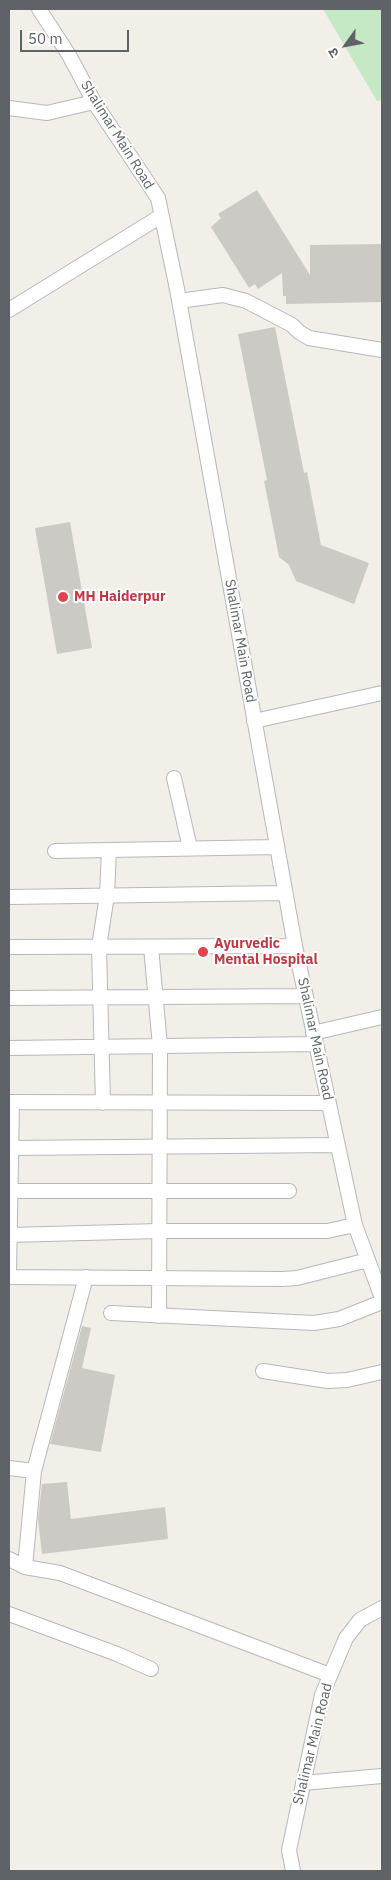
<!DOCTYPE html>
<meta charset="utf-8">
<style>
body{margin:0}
#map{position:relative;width:391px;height:1880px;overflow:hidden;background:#f1efe8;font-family:"IBM Plex Sans","Noto Sans Devanagari",sans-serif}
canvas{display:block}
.frame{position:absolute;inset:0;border:10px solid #5f6368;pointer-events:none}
.north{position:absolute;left:321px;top:20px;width:50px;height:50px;-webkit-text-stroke:4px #fff;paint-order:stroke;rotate:238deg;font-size:14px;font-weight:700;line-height:20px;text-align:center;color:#5f6368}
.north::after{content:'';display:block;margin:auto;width:18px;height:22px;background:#5f6368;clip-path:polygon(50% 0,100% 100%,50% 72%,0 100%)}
.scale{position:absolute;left:20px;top:30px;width:109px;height:22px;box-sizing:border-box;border:2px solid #5f6368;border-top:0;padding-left:6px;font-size:15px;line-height:18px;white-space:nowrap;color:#5f6368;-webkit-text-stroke:4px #fff;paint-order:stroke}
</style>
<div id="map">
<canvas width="391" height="1880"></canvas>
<div class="frame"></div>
<div class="north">उ</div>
<div class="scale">50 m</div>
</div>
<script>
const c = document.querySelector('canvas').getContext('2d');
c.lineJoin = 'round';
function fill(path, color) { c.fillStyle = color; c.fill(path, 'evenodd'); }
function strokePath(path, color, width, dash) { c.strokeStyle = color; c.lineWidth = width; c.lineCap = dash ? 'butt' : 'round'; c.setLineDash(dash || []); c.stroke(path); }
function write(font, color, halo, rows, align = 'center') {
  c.font = font + ' "IBM Plex Sans",sans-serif'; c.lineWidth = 4; c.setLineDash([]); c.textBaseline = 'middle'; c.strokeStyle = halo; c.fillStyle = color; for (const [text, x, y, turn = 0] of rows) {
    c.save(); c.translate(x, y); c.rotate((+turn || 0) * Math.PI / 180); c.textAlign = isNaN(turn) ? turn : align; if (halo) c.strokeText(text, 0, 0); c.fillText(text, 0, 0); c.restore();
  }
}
fill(new Path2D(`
 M323,9h59v91l-5,1z`), '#c5e8c5');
fill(new Path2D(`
 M257,190l53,85v-30l72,-1v58l-96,2v-8h-3l-1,-23 -24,16 -3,-5 -6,4 -38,-61 10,-9 -3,-4z
 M275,327l29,146 3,-1 14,73 48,18 -15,41 -58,-23 -7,-16 -10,-8 -15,-76 3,-1 -29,-146z
 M70,522l22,126 -35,6 -22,-126z
 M82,1326l9,2 -9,40 33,7 -14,77 -51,-8z
 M67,1482l4,37 94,-12 3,32 -126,15 -4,-35 4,-35z`), '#cccac5');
const minor = new Path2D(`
 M39,9l30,46 25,47 64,96 19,91 118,657 60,279 27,73
 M9,108l38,5 47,-11
 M179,301l44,-6 23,6 46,24 7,7 10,6 73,12
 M9,310l152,-94
 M254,721l128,-28
 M174,778l16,70
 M55,851l222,-4
 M9,897l276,-4
 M9,947l286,-1
 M151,947l9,99 -1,270
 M9,998l296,-2
 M313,1033l69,-16
 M9,1048l307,-4
 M9,1102l320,1
 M103,1103l-4,-156 8,-52 2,-45
 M9,1148l329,-3
 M9,1191h280
 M9,1235l150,-4h168l28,-6
 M9,1274l3,-172
 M9,1277l274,2 14,-1 71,-18
 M111,1313l203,10 25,-4 43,-17
 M263,1371l65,10 19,-1 35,-8
 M9,1468l25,3
 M9,1559l16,8 35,6 270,102
 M25,1567l9,-96 52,-194
 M9,1614l108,40 34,15
 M303,1783l79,-7
 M293,1871l-4,-21 33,-155 24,-57 14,-18 22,-12`);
strokePath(minor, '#b5b8bc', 16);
strokePath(minor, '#fff', 14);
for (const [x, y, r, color] of [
 [63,597,6,"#e0444e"],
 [203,952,6,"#e0444e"]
]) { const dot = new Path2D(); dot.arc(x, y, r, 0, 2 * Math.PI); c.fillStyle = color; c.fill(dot); strokePath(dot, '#fff', 2); }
write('14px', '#5f6368', '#fff', [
 ["Shalimar Main Road",117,135,58],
 ["Shalimar Main Road",240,641,80],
 ["Shalimar Main Road",315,1039,78],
 ["Shalimar Main Road",313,1744,-76]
]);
write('bold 14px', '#be3a42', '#fff', [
 ["MH Haiderpur",74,597],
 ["Ayurvedic",214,944],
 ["Mental Hospital",214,960]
], 'left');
</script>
